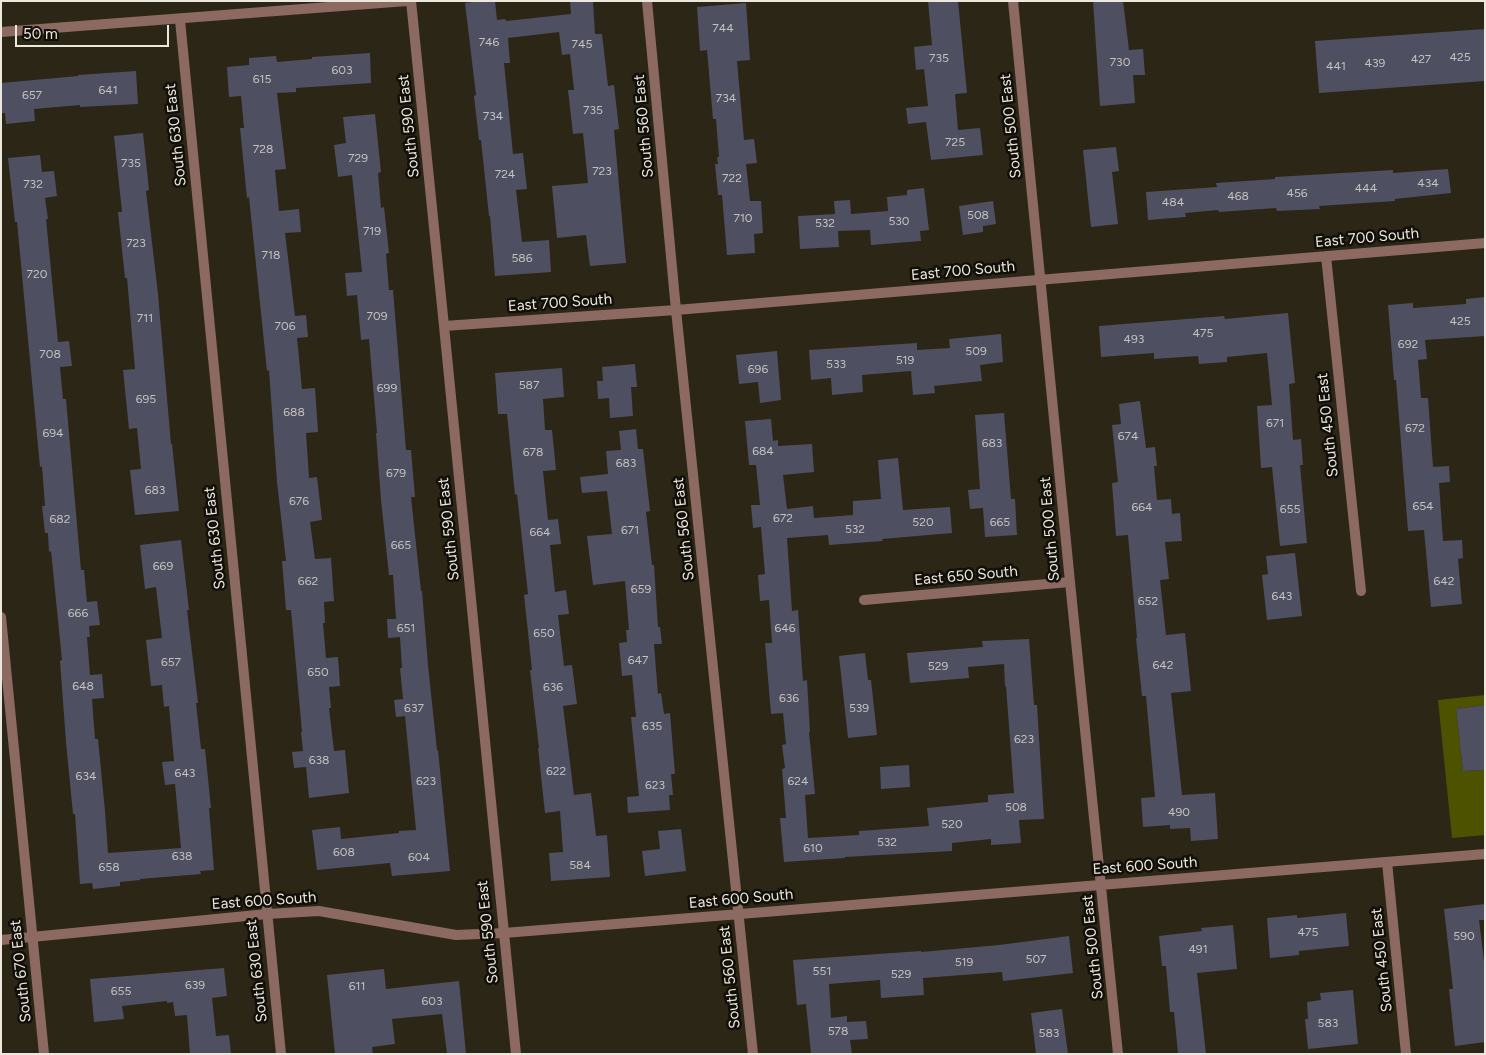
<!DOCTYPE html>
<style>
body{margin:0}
#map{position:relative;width:1486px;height:1055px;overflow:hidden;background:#2c2616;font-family:Figtree,sans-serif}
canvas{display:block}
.frame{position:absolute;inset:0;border:2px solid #ece8de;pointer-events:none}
.scale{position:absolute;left:15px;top:25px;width:154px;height:22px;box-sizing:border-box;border:2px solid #ece8de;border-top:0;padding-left:6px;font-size:15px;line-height:18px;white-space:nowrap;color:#ece8de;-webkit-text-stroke:4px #120f08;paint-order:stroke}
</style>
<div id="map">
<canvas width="1486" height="1055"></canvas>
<div class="frame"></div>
<div class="scale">50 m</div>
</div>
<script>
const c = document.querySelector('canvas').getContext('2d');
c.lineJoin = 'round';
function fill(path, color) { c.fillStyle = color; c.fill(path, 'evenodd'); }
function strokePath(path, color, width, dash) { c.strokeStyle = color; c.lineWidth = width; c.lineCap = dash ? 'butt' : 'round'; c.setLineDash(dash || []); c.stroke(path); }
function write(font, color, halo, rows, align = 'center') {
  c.font = font + ' Figtree,sans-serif'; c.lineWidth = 5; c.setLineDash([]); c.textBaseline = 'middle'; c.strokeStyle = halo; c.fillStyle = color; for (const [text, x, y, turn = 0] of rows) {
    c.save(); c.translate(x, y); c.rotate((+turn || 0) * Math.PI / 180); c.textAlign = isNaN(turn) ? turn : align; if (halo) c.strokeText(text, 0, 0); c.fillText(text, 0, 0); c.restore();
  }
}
fill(new Path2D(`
 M1485,695v10l-29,4 7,62 22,-1v65l-33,3 -14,-138z`), '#4d5201');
fill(new Path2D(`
 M480,1h15l2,19 8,-1 1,2 65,-7 -1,-13h23l2,33h7l6,52 6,-1 5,44 -5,1 12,133 -36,3 -4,-31 -29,3 -5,-52 36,-3 -5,-50 -10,1 -5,-44h6l-4,-36 -8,1 -3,-23 -51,6 2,25h-6l9,91 10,-1 4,36 -11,1 6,52 27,-2 2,32 -56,4 -5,-60h-1l-8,-76h-2l-5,-44 2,-1 -11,-92z
 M928,1h30l9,92 -12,1 3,36 22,-2 3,27 -52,5 -5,-38 -18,2 -2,-16 22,-2 -4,-37 -8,1 -2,-23 18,-2z
 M1093,1h30l6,49 14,-1 2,26h-12l2,28 -35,3z
 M746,3l4,57 -13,1 7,79 10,-1 3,24 -11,1 4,37h11l2,32 -9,1 1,19 -28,2 -5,-60h-4l-3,-31h3l-1,-7h2l-3,-38h-3l-6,-69 -7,1 -3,-44z
 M1485,29v52l-166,12 -4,-52z
 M370,53l1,30 -75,5v4l-19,1 9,76 -11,1 4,41 20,-2 2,23 -16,1 10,83 11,-1 2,22 -11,1 5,51 13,-1 3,44 -12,1 3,45 8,-1 5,43 -12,2 5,37 16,-1 3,43 -10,1 1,21h-2l3,35 12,-1 2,29 -11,1 2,21h-2l5,43 11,-1 4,43 -40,5 -3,-31 -12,1 -2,-16 11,-1 -2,-19h1l-11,-122h-5l-4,-49h4l-9,-79 -8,-112 -2,1 -18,-174 -2,1 -7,-70h4l-3,-32 -12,1 -2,-30 22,-2v-7l27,-2 1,6 35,-3v-2z
 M136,71l2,33 -58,3v-2l-46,4 1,12 -29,3 -1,-11h-4v-30l77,-7v-1z
 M375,114l6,58 -3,1 3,35 3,-1 5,46 -3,1 3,36h4l13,160h5l4,47h-4l10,94h1l6,74 9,85h1l12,121 -58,5 -2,-13 -73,7 -5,-40 28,-3 1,12 58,-6v-2l17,-1 -11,-114 -9,1 -2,-17 9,-1 -3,-31h2l-2,-31 -12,1 -1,-19h9l-3,-44h-4l-8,-75 -5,-67h1l-8,-94 -8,1 -4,-45 -10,1 -2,-23 17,-1 -10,-97 -14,2 -4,-32 12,-2 -3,-26z
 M143,133l6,57 -3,1 12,103 13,150h1l7,67 -44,4 -5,-45 11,-1 -4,-41 -8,1 -6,-59 12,-1 -8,-91h-2l-7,-66h4l-8,-76z
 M1116,147l3,24 -7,1 6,52 -27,3 -8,-77z
 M40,155l2,17 12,-1 3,25 -12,2 3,21h-2l12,123 11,-1 3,25 -12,1 3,32h3l15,171h3l3,32 10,-1 3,24 -11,1 1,11h-3l3,38 12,-1 2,24 -12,1 3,40h3l7,72 3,42 73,-5 -6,-64 -10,1 -3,-23 12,-1 -5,-55 -5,1 -2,-22 -11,1 -5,-46 16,-2 -6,-51 -11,2 -5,-44 41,-5 8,70h-2l11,93h-2l5,46h4l6,59h-2l5,62 -14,1 1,3 -61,5v1l-20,2v4l-27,3 -1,-6 -12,1 -5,-70h-2l-7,-72 -6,-81 2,-1 -11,-109 -2,1 -1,-19h-3l-3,-27h3l-3,-40 -2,1 -23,-245h-2l-7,-64z
 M1448,169l3,24 -56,6v2l-76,5 1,3 -43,2 -1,-3 -57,4 -1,-2 -33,3 1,4 -38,3 -2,-28 71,-5 -1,-4 59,-4v-2l118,-7v3z
 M924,188l5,42 -9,1 1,10 -50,4 -1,-15 -32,1 1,16 -39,2 -2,-33 37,-2 -1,-13 16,-1 1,14 37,-3 -1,-14 20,-2v-5z
 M993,201l3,23 -13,2v6l-20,3 -4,-29z
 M1485,297v39l-60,4 2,19 -9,1 3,38h7l5,69 16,-1 1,16 -11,1 4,58 19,-1 1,18 -5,1 4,45 -31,3 -7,-77 -16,1 -12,-151h-2l-6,-75 25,-2v5l53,-4v-5z
 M1288,313l7,70 -6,1 4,56 8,-1 2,26h-3l7,78 -27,3 -8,-79 -11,1 -4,-62 15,-1 -5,-52 -40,4v5l-28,2 -1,-8 -44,3v-6l-53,4 -2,-31 125,-10 1,3z
 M1001,334l2,28 -23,3 2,16 -48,5 1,7 -22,2 -2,-24 -49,4 1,17 -31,3 -1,-17 -20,2 -2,-30 108,-7v7l33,-2 -1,-9z
 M777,351l4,49 -21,3 -2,-21 -19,2 -3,-29z
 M635,364l2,23h-6l2,29 -23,2 -1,-20 -11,1 -1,-18h6l-1,-14z
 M562,368l2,29 -21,2 2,31h7l4,40 -13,1 5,49 10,-1 3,25 -11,1 5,47 11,-2 3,24 -11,1 6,51 8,-1 5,39 -14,2 11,89 17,-2 5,43 11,-1 3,42 -59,4 -2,-28 14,-1 -3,-41 -15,2 -7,-65h1l-9,-78h2l-8,-75 4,-1 -11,-100 -2,1 -8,-81h-9l-3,-41z
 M1140,401l6,47 9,-1 2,19h-3l3,34 14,-1 1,15 8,-1 2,28 -17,1 4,37 -9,1 6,55 19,-2 6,58 -20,2 11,102 33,-2 3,46 -27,2 -1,-13 -20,1v-4l-27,2 -2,-29 14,-1 -9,-101h-4l-6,-58h1l-9,-103 -12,1 -4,-53 6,-1 -6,-57 9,-1 -2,-20z
 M1004,413l7,86h4l2,36 -32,2 -2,-29 -13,1 -2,-19 12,-1 -5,-74z
 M771,419l2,22 5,-1v6l34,-2 2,28 -31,3 4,34 26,-3 1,12 39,-3v-14l28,-2 -3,-39 20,-2 5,52 47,-3 2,26 -70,6 1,2 -54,4 -1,-10 -41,3 5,73 6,-1 5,71 4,-1 3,52h-1l6,62 -10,1 3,43 51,-3v-4l70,-5 -2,-18 61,-6v-7l26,-2 -8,-107h-1l-1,-22 -36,3 1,11 -59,5 -3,-30 76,-6 -1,-6 47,-2 5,66h3l7,114 -25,1 2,23 -30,2v-6l-39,4v8l-107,6v1l-61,4 -4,-44h6l-4,-49 3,-1 -3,-23 4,-1 -3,-31 -12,1 -6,-71h7l-3,-43 -9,1 -2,-26 7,-1 -4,-47 -8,1 -2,-23h9l-4,-40h-7l-4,-44z
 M636,429l2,20h5l7,62 -4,1 6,53h2l4,62h2l2,17h-8l4,50 3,-1 3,21 6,-1 5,61h-4l2,21h-4l1,15 -42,3 -1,-16 12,-1 -8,-79h5l-4,-42 -10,1 -3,-33 8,-1 -1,-12h3l-4,-49 -32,4 -6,-49 25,-2 -5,-43 -25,2 -2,-16 28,-3 -2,-23 15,-1 -2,-19z
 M1295,553l7,63 -35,4 -5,-45 6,-1 -2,-18z
 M865,653l3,27h3l6,55 -29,3 -9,-82z
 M1485,705v65l-22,1 -7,-62z
 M909,765l1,22 -29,2 -1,-22z
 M681,829l5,42 -41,5 -3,-25 18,-2 -2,-18z
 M1485,904v16h-6l6,49v73l-30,4 -6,-57h4l-9,-80z
 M1346,913l3,33 -50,5v4l-29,3 -3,-40 30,-3v3z
 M1233,925l4,44 -40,4 9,81h-28l-4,-42h-4l-4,-46h-4l-3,-30 43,-5 -1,-3z
 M1069,936l4,37 -70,8 -1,-9 -79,6 1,17 -43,3 -1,-18 -51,4 2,34 16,-2v6l19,-1 2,18 -18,1 2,14h-41l-5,-50 -9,1 -4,-45 128,-9v1l78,-7z
 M224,968l3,28 -15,2 4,38 13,-1 2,19h-41l-3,-39 -12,1 -2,-14 -6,1v-2l-45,5 2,13 -30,3 -4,-43z
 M384,969l2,20 73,-8 7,73h-19l-5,-40 -50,5 3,25 -23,3 1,7h-38l-8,-79z
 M1353,990l5,54 -50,5 -3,-30h3l-1,-17 14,-2 -1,-7z
 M1062,1009l6,45h-32l-5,-41z`), '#4e4f61');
strokePath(new Path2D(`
 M411,1l33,325 72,728
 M647,1l29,309 77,744
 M1013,1l57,581 48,472
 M180,20l101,1034
 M1,32l406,-31
 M1326,256l35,335
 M444,326l232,-16 809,-67
 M864,600l206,-18
 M1,617l43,437
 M1387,862l19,192
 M1,940l266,-26 52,-3 137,24 48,-2 981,-79`), '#8c6a61', 10);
write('12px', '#c4c2bf', null, [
 ["744",723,28],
 ["746",489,42],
 ["745",582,44],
 ["425",1460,57],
 ["735",939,58],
 ["427",1421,59],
 ["730",1120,62],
 ["439",1375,63],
 ["441",1336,66],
 ["603",342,70],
 ["615",262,79],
 ["641",108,90],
 ["657",32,95],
 ["734",726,98],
 ["735",593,110],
 ["734",493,116],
 ["725",955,142],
 ["728",263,149],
 ["729",358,158],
 ["735",131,163],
 ["723",602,171],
 ["724",505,174],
 ["722",732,178],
 ["434",1428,183],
 ["732",33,184],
 ["444",1366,188],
 ["456",1297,193],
 ["468",1238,196],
 ["484",1173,202],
 ["508",978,215],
 ["710",743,218],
 ["530",899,221],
 ["532",825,223],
 ["719",372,231],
 ["723",136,243],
 ["718",271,255],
 ["586",522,258],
 ["720",37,274],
 ["709",377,316],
 ["711",145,318],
 ["425",1460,321],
 ["706",285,326],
 ["475",1203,333],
 ["493",1134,339],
 ["692",1408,344],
 ["509",976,351],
 ["708",50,354],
 ["519",905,360],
 ["533",836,364],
 ["696",758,369],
 ["587",529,385],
 ["699",387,388],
 ["695",146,399],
 ["688",294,412],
 ["671",1275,423],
 ["672",1415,428],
 ["694",53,433],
 ["674",1128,436],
 ["683",992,443],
 ["684",763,451],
 ["678",533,452],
 ["683",626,463],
 ["679",396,473],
 ["683",155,490],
 ["676",299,501],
 ["654",1423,506],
 ["664",1142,507],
 ["655",1290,509],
 ["672",783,518],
 ["682",60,519],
 ["520",923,522],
 ["665",1000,522],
 ["532",855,529],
 ["671",630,530],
 ["664",540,532],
 ["665",401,545],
 ["669",163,566],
 ["662",308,581],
 ["642",1444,581],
 ["659",641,589],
 ["643",1282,596],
 ["652",1148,601],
 ["666",78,613],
 ["651",406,628],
 ["646",785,628],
 ["650",544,633],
 ["647",638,660],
 ["657",171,662],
 ["642",1163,665],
 ["529",938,666],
 ["650",318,672],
 ["648",83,686],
 ["636",553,687],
 ["636",789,698],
 ["637",414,708],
 ["539",859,708],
 ["635",652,726],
 ["623",1024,739],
 ["638",319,760],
 ["622",556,771],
 ["643",185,773],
 ["634",86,776],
 ["623",426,781],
 ["624",798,781],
 ["623",655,785],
 ["508",1016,807],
 ["490",1179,812],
 ["520",952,824],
 ["532",887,842],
 ["610",813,848],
 ["608",344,852],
 ["638",182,856],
 ["604",419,857],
 ["584",580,865],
 ["658",109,867],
 ["475",1308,932],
 ["590",1464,936],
 ["491",1198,949],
 ["507",1036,959],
 ["519",964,962],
 ["551",822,971],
 ["529",901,974],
 ["639",195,985],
 ["611",357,986],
 ["655",121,991],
 ["603",432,1001],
 ["583",1328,1023],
 ["578",838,1031],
 ["583",1049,1033]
]);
write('15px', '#ece8de', '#120f08', [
 ["South 590 East",409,126,-96],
 ["South 560 East",644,126,-95],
 ["South 500 East",1011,126,-96],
 ["South 630 East",176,135,-96],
 ["East 700 South",1367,238,-5],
 ["East 700 South",963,271,-5],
 ["East 700 South",560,303,-4],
 ["South 450 East",1328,425,-96],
 ["South 590 East",449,529,-96],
 ["South 560 East",684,529,-96],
 ["South 500 East",1050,529,-95],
 ["South 630 East",215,538,-96],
 ["East 650 South",966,576,-5],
 ["East 600 South",1145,866,-4],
 ["East 600 South",741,899,-5],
 ["East 600 South",264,901,-4],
 ["South 590 East",488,932,-96],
 ["South 500 East",1093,947,-96],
 ["South 450 East",1382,960,-96],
 ["South 670 East",21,971,-96],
 ["South 630 East",257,971,-96],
 ["South 560 East",730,977,-96]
]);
</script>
